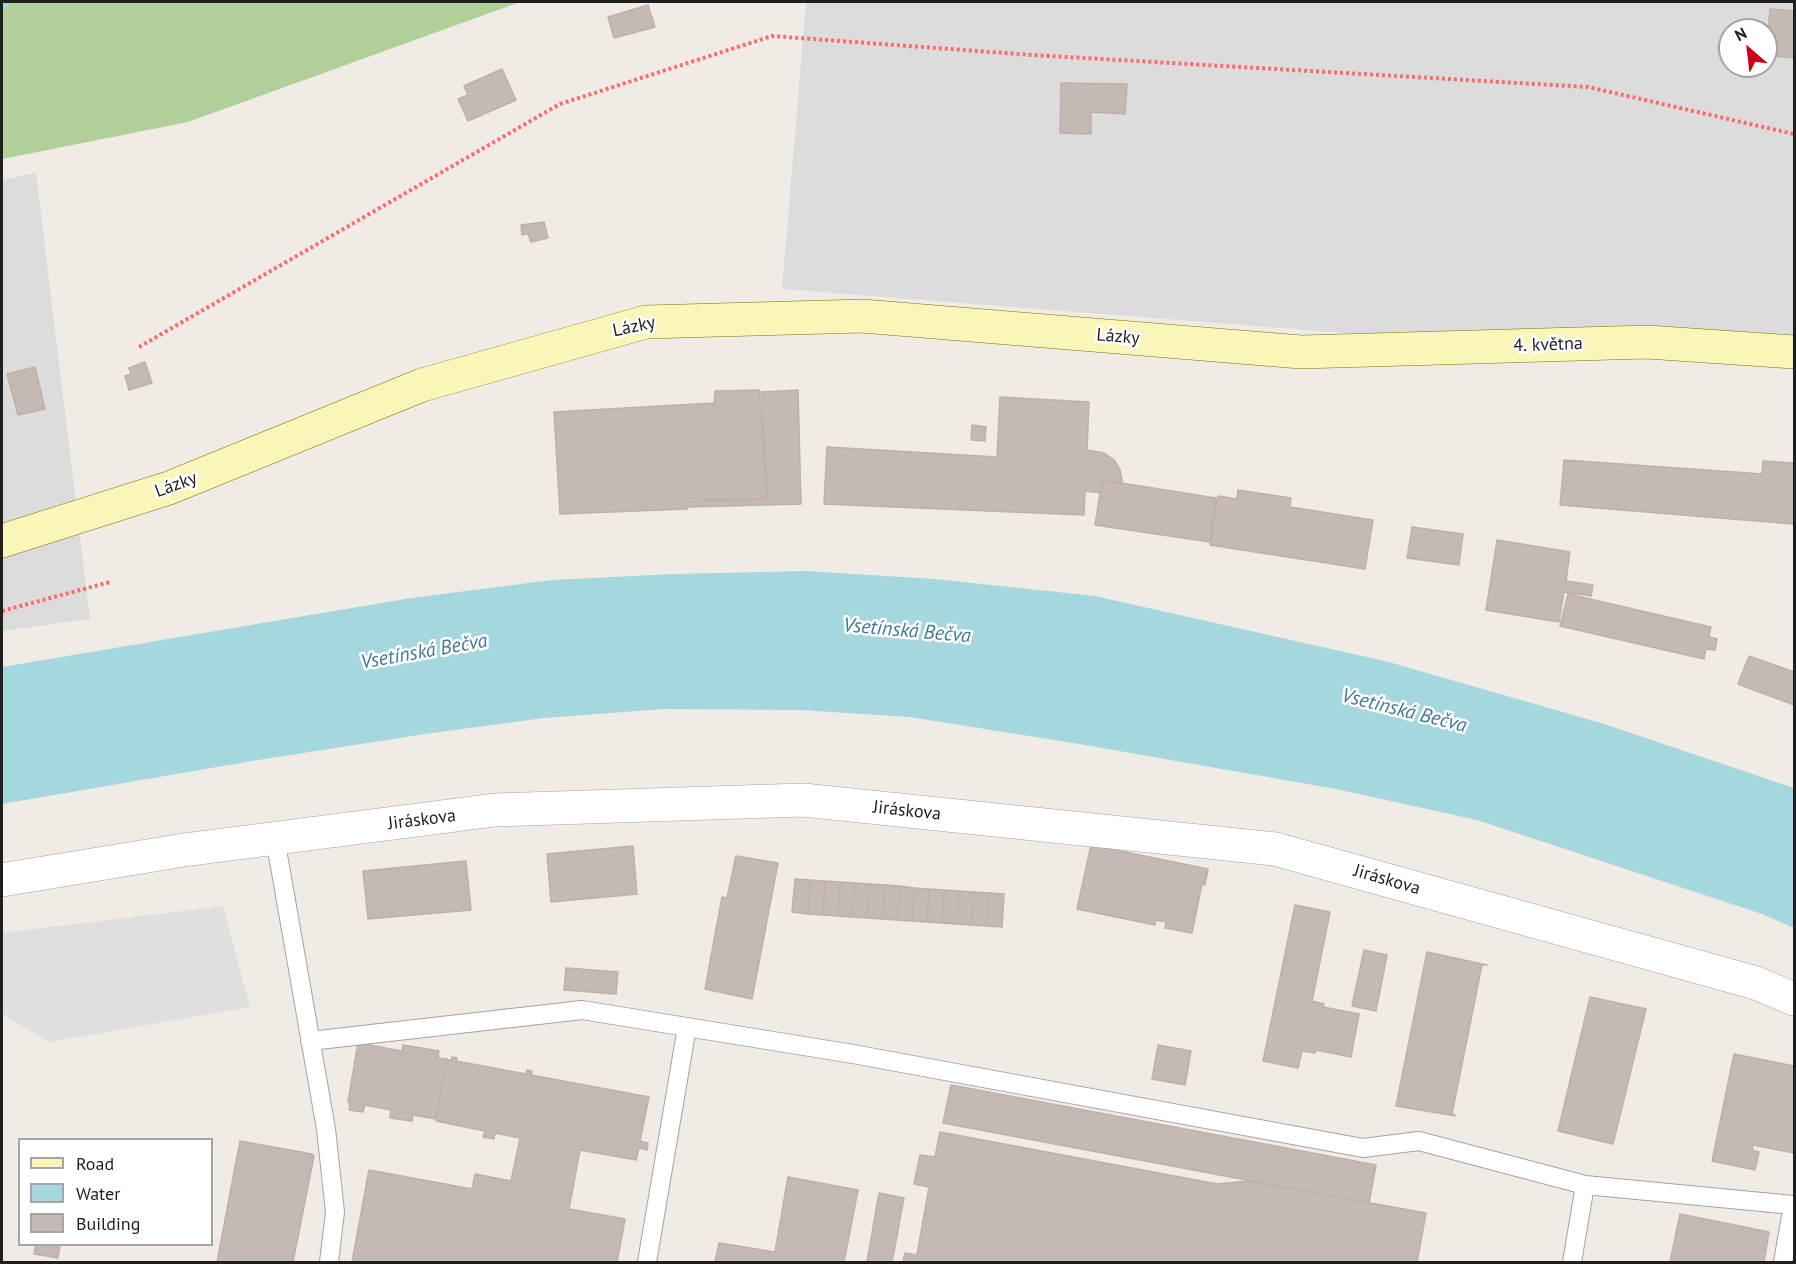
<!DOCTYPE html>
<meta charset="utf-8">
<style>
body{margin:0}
#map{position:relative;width:1796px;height:1264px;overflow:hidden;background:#f0ebe5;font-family:"PT Sans",sans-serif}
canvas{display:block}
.frame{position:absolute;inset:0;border:3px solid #1f1f1f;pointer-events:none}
.legend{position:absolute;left:18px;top:1138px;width:195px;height:108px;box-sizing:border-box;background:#fff;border:2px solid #a5a5a5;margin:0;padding:8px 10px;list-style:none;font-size:18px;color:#1f1f1f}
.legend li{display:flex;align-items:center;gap:12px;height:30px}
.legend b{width:30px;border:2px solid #a5a5a5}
.north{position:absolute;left:1718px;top:18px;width:60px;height:60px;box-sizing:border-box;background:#fff;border:2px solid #a5a5a5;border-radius:50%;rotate:332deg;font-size:16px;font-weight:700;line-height:24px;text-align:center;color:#1f1f1f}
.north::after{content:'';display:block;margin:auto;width:21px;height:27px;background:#ce001a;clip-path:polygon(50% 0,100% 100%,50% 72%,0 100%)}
</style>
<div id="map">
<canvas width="1796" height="1264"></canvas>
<div class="frame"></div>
<ul class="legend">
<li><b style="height:8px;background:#faf5b9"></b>Road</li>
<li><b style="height:16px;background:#a5d8de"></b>Water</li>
<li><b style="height:16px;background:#c4bab4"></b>Building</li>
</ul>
<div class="north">N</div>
</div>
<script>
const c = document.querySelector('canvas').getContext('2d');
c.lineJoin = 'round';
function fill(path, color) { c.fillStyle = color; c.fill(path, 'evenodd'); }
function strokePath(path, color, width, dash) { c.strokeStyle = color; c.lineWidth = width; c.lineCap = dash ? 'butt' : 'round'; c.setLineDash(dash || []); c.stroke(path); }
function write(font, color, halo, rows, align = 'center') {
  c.font = font + ' "PT Sans",sans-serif'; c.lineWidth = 5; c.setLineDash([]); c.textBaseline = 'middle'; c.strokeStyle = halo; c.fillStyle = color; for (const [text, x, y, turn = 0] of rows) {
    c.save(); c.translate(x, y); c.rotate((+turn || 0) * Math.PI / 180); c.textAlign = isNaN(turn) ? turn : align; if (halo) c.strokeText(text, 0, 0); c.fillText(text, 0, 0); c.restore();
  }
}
fill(new Path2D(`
 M806,2h988v366l-1012,-79zM1730,30h36v36h-36z
 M36,173l54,446 -88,12v-451z`), '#dddcdc');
fill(new Path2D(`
 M2,2h518l-332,120 -186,37z`), '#b0cf99');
fill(new Path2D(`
 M223,906l27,101 -201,35 -47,-28v-81z`), '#dfdfdf');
fill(new Path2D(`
 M805,571l130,8 160,17 294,66 212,61 193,65v140l-32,-14 -285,-94 -141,-31 -257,-45 -169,-27 -110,-7 -136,-1 -120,9 -119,16 -173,27 -250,43v-137l409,-69 141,-18 122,-6z`), '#a5d8de');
strokePath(new Path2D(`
 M2,3l3,-1`), '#a5d8de', 9);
const building = new Path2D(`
 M648,5l7,22 -41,11 -6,-21z
 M1770,9l24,2v47l-28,-3z
 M502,69l14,31 -48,21 -10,-22 10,-4 -4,-9z
 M1061,83l66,1 -2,30 -34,-2v22l-31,-1z
 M544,222l4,16 -17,4 -3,-8 -6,1 -1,-10z
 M145,362l7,21 -23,7 -4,-14 6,-2 -2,-6z
 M35,367l10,42 -27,6 -11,-41z
 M759,390l8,109h-80v10l-127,5 -6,-102 160,-9 1,-12z
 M798,390l3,114 -112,3v-6l78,-2 1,2 -7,-109z
 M1000,397l89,5 -2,48 17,3 10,7 6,10 3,14 -21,-4 -1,13 -16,-2 -1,24 -260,-11 3,-57 170,10z
 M972,425l14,2 -1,14 -14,-1z
 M1564,460l198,14 1,-13 31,2v61l-234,-19z
 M1102,480l114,18 -6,44 -115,-17z
 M1238,490l53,8 -1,9 83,13 -8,49 -155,-24 8,-49 19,3z
 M1412,527l51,7 -4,31 -52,-7z
 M1497,540l73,12 -4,29 27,4 -2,11 -27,-4 -5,30 -73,-12z
 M1568,594l143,33 -2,10 8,2 -2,11 -9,-1 -2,10 -144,-33z
 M1749,656l45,16v33l-56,-21z
 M1091,845l117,24 -3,16 -3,-1 -10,49 -27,-5 1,-6 -11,-2v5l-78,-16z
 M633,846l4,48 -86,8 -4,-48z
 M736,856l42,7 -26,136 -47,-10 17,-92 5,1z
 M466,861l5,49 -103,9 -5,-48z
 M795,879l15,1 -2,34 -16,-2z
 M810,880l15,1 -2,34 -15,-1z
 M825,881l15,1 -2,34 -15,-1z
 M840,882l15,1 -3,34 -14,-1z
 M855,883l15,1 -3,34 -15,-1z
 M870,884l15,1 -3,34 -15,-1z
 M885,885l15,1 -3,34 -15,-1z
 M900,886l14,2 -2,33 -15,-1z
 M914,888l15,1 -2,33 -15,-1z
 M929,889l15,1 -2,33 -15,-1z
 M944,890l15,1 -2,33 -15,-1z
 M959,891l15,1 -3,33 -14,-1z
 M974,892l15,1 -3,33 -15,-1z
 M989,893l15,1 -2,33 -16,-1z
 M1295,905l35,7 -18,89 12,3 -1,3 36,7 -8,43 -35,-7 -1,3 -13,-2 -4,17 -35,-7z
 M1364,950l23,5 -11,56 -24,-5z
 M1427,952l60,13h-5l-30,149 4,2 -60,-10z
 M566,968l52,4 -2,22 -52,-4z
 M1590,997l56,12 -33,135 -55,-13z
 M358,1043l44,8 1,-6 36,6 -1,7 9,1 -11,60 -23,-4 -1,6 -22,-3 1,-8 -26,-5 -2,7 -14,-2 1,-7 -2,-1z
 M1158,1045l33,6 -6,34 -33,-6z
 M1734,1054l60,12v87l-41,-8 -1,5 7,2 -4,18 -43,-9z
 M452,1057l5,1 -1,3 70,13 1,-4 5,1 -1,4 118,22 -9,44 8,2 -1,7 -8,-2 -3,12 -56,-10 -11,59 56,10 -8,43h-265l17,-92 103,19 3,-15 36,7 9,-43 -25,-5 -1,6 -11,-2 2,-6 -49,-10 11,-62 4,2z
 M951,1085l425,80 -7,38 -426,-80z
 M940,1132l277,52 32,-3 177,32 -9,49h-514l2,-9 12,2 12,-68 -15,-3 6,-29 15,2z
 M240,1141l72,13 2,2 -21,106h-76z
 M788,1177l70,13 -14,72h-129l4,-19 56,9z
 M879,1193l25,5 -12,64h-25z
 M1680,1214l89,18 -5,30h-94z
 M36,1244h24l-2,14 -24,-4z`);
fill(building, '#c4bab4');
strokePath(building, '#c2afa7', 1.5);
const lane = new Path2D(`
 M275,838l51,291 9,83 -6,50
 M310,1041l272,-31 271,44 510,94 56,-7 166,44 208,20 -10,57
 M647,1262l40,-235
 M1572,1262l13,-77`);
const street = new Path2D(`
 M2,880l182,-30 311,-40 308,-10 472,49 481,134 38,16`);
const secondary = new Path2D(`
 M2,541l167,-53 253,-103 224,-63 216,-6 439,36 346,-10 147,10`);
strokePath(lane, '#a3a3a3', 20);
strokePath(street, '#a3a3a3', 34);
strokePath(secondary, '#787504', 34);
strokePath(new Path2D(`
 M139,347l421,-243 212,-68 260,19 556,32 206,47
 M2,611l108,-29`), '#fb6b6e', 4, [3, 3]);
strokePath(lane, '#fff', 18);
strokePath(street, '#fff', 33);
strokePath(secondary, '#faf5b9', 33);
write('18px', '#1f1f1f', '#fff', [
 ["Lázky",634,327,-12],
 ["Lázky",1118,337,5],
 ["4. května",1548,345,-2],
 ["Lázky",176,485,-20],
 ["Jiráskova",907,811,6],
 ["Jiráskova",422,820,-7],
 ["Jiráskova",1387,880,16]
]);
write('italic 20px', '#417898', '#fff', [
 ["Vsetínská Bečva",907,631,5],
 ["Vsetínská Bečva",424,652,-10],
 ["Vsetínská Bečva",1404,711,14]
]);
</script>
